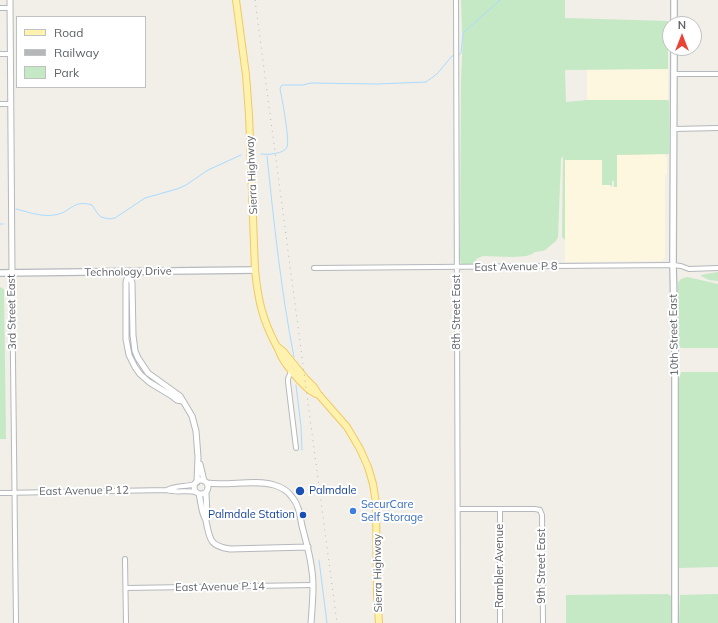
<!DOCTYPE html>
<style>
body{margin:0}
#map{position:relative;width:718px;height:623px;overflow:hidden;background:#f1efe8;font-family:Mulish,sans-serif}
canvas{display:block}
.legend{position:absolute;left:16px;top:16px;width:130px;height:72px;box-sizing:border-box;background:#fff;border:1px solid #bfc1c3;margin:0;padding:5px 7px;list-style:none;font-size:12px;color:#5f6368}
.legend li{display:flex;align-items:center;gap:8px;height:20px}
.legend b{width:20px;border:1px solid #bfc1c3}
.north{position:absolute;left:662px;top:16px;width:40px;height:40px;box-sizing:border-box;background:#fff;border:1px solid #bfc1c3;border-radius:50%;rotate:0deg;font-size:11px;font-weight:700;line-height:16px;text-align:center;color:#5f6368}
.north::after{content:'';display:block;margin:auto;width:14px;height:18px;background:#ea4335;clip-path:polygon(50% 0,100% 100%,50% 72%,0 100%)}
</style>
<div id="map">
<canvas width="718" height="623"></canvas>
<ul class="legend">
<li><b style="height:5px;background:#fff2af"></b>Road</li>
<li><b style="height:5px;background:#b6b7b8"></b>Railway</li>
<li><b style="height:11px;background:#c5e8c5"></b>Park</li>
</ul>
<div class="north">N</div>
</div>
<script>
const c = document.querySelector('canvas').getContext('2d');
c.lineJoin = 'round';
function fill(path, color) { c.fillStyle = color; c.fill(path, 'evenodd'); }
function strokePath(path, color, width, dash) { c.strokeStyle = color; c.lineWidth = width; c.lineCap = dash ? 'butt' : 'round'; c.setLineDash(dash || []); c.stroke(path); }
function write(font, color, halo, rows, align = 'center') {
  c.font = font + ' Mulish,sans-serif'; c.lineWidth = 4; c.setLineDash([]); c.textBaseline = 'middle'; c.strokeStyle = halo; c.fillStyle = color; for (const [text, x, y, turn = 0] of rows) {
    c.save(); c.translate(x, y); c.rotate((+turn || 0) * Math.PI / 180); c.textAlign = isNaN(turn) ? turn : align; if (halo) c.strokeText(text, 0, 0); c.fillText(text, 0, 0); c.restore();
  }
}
fill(new Path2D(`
 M587,69h81v27l-1,4h-80z
 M665,154v3h2v17l-2,2v81l-1,2 -2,2 -97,1v-102h37l9,25 1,2h5v-32z`), '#fef7e0');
fill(new Path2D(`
 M461,0h104v18l103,3v48l-103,1 1,32 21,-2h80l2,1v53l-52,1v32h-3v-6h-2v6l-2,-2h-8v-25h-37v93v-13l-3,-3 1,-81 -2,3 -3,78 -2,4 -11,9 -3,1 -7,1 -3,2 -6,2 -13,1 -30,-1 -7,3v5h-11l-1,1h-3l-1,-6 -1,-3v-6l1,-4 1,-165 2,-47 -1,-2v-4z
 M718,272v9l-9,-1 -8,-4v-1z
 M687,277l31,7v64h-37l-2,-2 -2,-26 1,-38 3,-3z
 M0,287l4,2 2,150h-6z
 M681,372h37v195l-39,1 -1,-185z
 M668,594l4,3v26h-106v-28z
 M718,594v29h-39l1,-28z`), '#c5e8c5');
strokePath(new Path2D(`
 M458,55l2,-1 1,-1 2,-20 37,-33
 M261,154c7,1 23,0 26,-7 3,-6 -5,-49 -7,-58l1,-3 2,-1h20l8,-2 66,1 49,-2 11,-8 15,-18 3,-1
 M267,156c7,67 14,135 27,201
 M16,209c12,3 25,8 38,6 17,-2 18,-16 38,-10l6,9 3,3 8,2 6,-1 30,-20 32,-9 9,-4 22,-15 33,-15
 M0,224h3
 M296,385l5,41 1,24
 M319,560l8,63`), '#aadaff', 1);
const minor = new Path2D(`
 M456,0l2,623
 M0,8h10
 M0,54h10
 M674,74h44
 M0,104h11
 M674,129l44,-1
 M314,268l359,-3 8,1 8,3 29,-1
 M12,273l4,350
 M291,371l-3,8v3l8,66
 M167,490c8,-5 19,-3 28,-6
 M0,493l167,-3c9,3 19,0 29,2
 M458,509h77l5,1 2,5 1,108
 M500,509v114
 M125,559l1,64
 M126,588l187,-3`);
const tertiary = new Path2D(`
 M10,0l2,273
 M129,272l3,11 1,52 2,16 3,7 10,15 32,23 12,20 4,15 2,26 -1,25
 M129,272l-3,10v57l3,16 6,12 5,7 9,8 23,14 5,4 5,1
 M200,464l4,17
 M194 487a7 7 0 1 1 14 0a7 7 0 1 1-14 0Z
 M207,483c21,3 48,-4 67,2 7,2 14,6 18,12 7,8 8,19 10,29 5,19 11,40 11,60 0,12 -1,25 -2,37
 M199,494c2,7 2,15 5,22 0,1 2,3 2,5 4,18 3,25 24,28l78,-2
 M206,519l1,-4 -1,-22`);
const secondary = new Path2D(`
 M674,0v24
 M674,48l-1,217 2,88v270
 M0,273l255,-3`);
const primary = new Path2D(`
 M236,0l10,75 3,40 6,155c3,29 7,49 21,75 2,3 3,7 5,11 5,10 12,17 19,25 6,6 11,12 19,14
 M278,347l5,4 22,27 9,9 5,8 28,32 13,22 8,18 5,17 3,19 1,91 2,29`);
strokePath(minor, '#b5b8bc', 6);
strokePath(tertiary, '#b5b8bc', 7);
strokePath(secondary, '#b6babf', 8);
strokePath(primary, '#f2c960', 8);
strokePath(minor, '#fff', 4);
strokePath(tertiary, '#fff', 5);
strokePath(secondary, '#fff', 5.5);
strokePath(primary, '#fff2af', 6);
strokePath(new Path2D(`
 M255,0l82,623`), '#b6b7b8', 1, [1, 5]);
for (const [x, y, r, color] of [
 [300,491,5,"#1a4fb4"],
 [353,511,4,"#3f7fe0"],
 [303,515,4,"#1a4fb4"]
]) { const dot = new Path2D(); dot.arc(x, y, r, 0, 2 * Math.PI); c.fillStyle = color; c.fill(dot); strokePath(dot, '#fff', 1.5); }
write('11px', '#5f6368', '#fff', [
 ["Sierra Highway",252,175,-93],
 ["East Avenue P 8",516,267,-1],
 ["Technology Drive",128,272,-1],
 ["3rd Street East",12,312,-91],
 ["8th Street East",457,312,-90],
 ["10th Street East",674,335,-91],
 ["East Avenue P 12",84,491,-1],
 ["Rambler Avenue",500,566,-90],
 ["9th Street East",542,566,-90],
 ["Sierra Highway",378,573,-91],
 ["East Avenue P 14",220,587,-1]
]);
write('11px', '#164399', '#fff', [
 ["Palmdale",309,491],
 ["Palmdale Station",295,515,"right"]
], 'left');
write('11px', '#366cbe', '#fff', [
 ["SecurCare",361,505],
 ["Self Storage",361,518]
], 'left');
</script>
